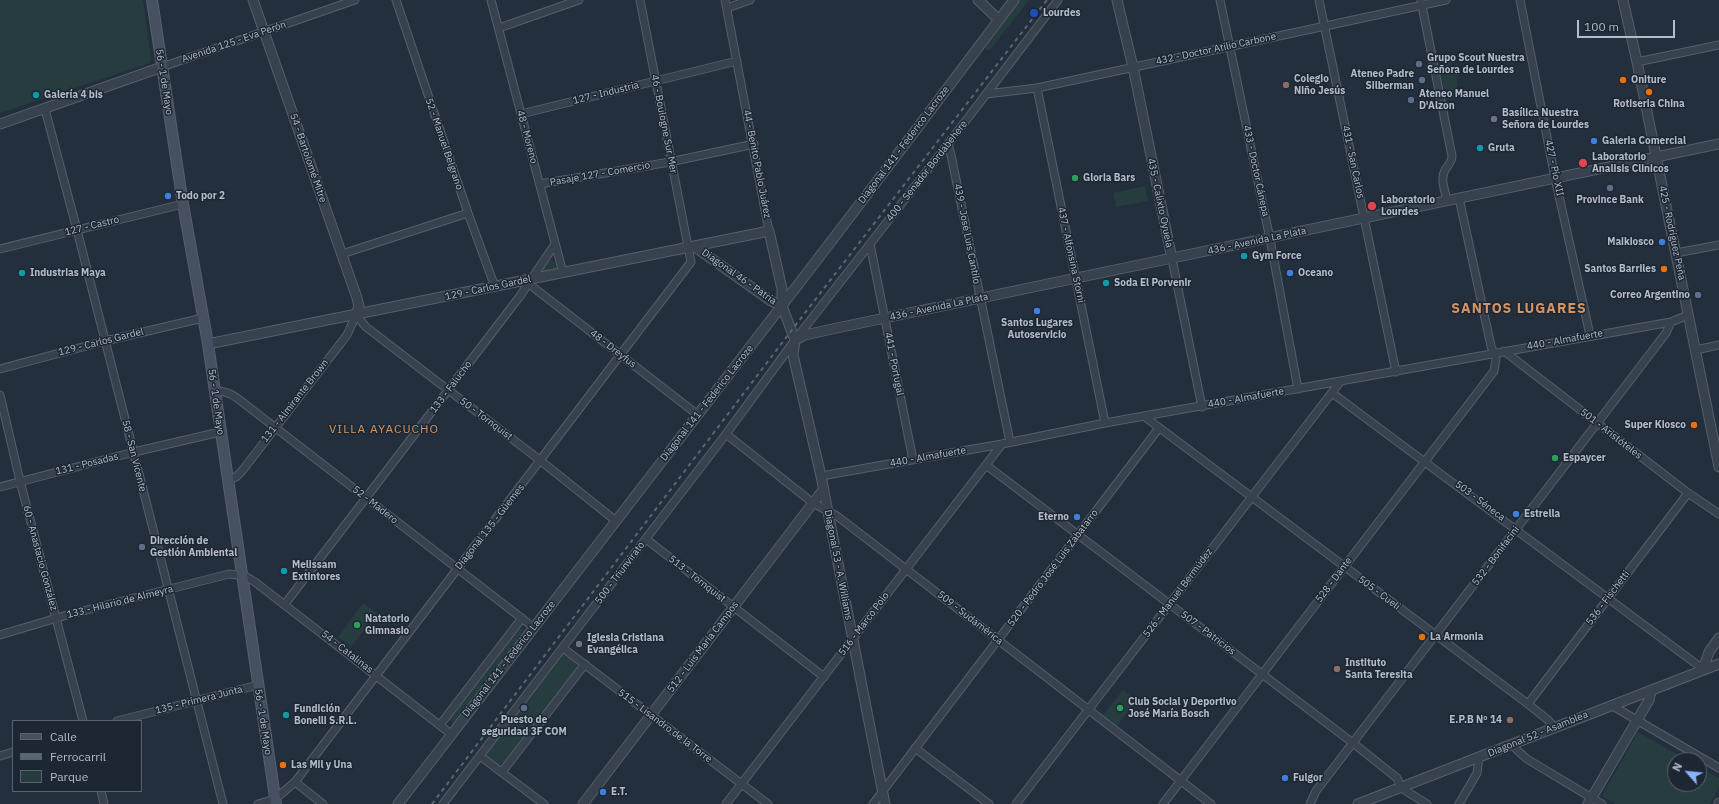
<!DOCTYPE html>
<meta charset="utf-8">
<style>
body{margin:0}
#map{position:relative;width:1719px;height:804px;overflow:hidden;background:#242f3e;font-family:"IBM Plex Sans",sans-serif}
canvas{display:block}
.legend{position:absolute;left:12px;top:720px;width:130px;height:72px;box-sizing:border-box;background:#1d2633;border:1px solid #59626f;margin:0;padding:5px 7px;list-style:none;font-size:12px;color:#b4bcc9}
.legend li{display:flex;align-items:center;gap:8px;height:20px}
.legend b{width:20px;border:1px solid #59626f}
.north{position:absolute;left:1667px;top:752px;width:40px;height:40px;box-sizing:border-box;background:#1d2633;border:1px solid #59626f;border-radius:50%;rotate:297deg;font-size:11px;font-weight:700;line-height:16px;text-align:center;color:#b4bcc9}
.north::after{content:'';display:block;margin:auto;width:14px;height:18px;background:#8ab4f8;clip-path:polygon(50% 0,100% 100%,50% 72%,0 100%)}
.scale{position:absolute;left:1577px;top:20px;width:98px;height:18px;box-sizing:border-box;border:2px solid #b4bcc9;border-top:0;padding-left:5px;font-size:12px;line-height:14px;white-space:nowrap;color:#b4bcc9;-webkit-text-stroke:3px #1d2633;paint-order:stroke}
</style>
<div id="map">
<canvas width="1719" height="804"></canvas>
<ul class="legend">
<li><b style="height:5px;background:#465061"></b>Calle</li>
<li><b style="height:5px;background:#5a6575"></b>Ferrocarril</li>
<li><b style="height:11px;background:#263c3f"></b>Parque</li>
</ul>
<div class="north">N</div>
<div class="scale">100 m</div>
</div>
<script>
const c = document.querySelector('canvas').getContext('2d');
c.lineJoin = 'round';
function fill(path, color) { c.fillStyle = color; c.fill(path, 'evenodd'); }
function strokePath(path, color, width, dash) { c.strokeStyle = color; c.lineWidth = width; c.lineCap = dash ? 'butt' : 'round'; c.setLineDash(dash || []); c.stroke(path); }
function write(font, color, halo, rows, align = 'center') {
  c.font = font + ' "IBM Plex Sans",sans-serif'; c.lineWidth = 3; c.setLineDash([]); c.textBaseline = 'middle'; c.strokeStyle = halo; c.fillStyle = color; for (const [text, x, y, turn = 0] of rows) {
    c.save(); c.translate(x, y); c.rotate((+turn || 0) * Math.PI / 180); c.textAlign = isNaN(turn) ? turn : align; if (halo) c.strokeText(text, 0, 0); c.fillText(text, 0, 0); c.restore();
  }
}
fill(new Path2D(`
 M0,0h143l8,59 -2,4 -149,50z
 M1019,0h10l-40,51 -6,-4z
 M1452,62l1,8 7,-1 1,3c-7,8 -3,16 -1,25l-14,3 -7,-36z
 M1145,186l3,15 -32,6 -3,-14z
 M549,260l5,1 2,8 -1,2 -13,1v-3z
 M363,603l14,10 -26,34 -13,-10z
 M519,628l6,2 1,3 -70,91 -4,-1 -3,-4z
 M562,654c7,1 16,8 16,14l-74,96 -6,1 -11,-8 -1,-5 74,-97z
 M1123,690l13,11 -19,25 -14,-11z
 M1638,732l49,28h-12v24h24v-17l20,11v9l-9,17h-95l-13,-8z`), '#263c3f');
const minor = new Path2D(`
 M396,0l72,213 27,74
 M491,0l72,273
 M725,0l44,231
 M1220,0l50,239 28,150
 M1319,0l77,372
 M1520,0l35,178 35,157
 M1421,1l31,155c0,6 -4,9 -7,14 -5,9 0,21 2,30
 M727,8l23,-8
 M499,28l80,-28
 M1637,62l82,-17
 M162,67l193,-67
 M1037,88l68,335
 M986,94l51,-6 409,-88
 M45,109l32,121 146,574
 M521,114l216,-53
 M948,144l3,11 59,287
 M540,184l130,-22 84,-18
 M870,244l43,216
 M0,249l183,-45
 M1676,253l43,-8
 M342,254l126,-41
 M1172,259l30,148
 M529,284l169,131
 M356,315l10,12 175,134 75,60
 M1696,350l23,-5
 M1504,351l184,142 31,21
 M0,369l105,-28 98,-23
 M214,391c16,-1 24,8 36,17l283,219
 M1332,393l371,276
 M0,395l20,86 63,240
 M1145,417l383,287 20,16 6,7
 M726,434l87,69 24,13 69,53 305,235
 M986,465l367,278 44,35 4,9 5,4 21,13
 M821,476l181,-32 103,-21 566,-101 17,-7
 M228,480l8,-3 6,-6 105,-136 9,-20
 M0,487l134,-35 86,-20
 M646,539l178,138
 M285,604l235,-308 35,-52
 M0,635l67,-20 162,-41 16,2 10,6 196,152
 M563,648l205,156
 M1528,704l160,-211
 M1611,705l108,63
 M117,721l141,-36
 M440,725l82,-107
 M1513,745l4,5 10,9 75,45
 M915,748l74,56
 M0,756l13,-4
 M480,756l64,48
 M502,772l83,-108
 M295,782l28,22
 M101,791l3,13
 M258,804l17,-5 20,-17 396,-520 -51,-262
 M443,804l283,-370 69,-94 153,-196 110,-144
 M726,804l276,-360
 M873,804l286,-376
 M1016,804l324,-422
 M1163,804l331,-433 2,-12 -5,-13 -32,-148
 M1310,804l6,-13 350,-458 5,-11
 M1459,804l18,-31 2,-16`);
const tertiary = new Path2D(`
 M253,0l104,298 2,8 -3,9
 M978,0l21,20
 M1117,0l16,67 39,192
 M1623,0l14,62 82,405
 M0,124l162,-57
 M695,247l76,54 11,5
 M795,340l10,-5 32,-7 882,-184
 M208,344l561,-113 13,58v17l13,34 -2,15 28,121 64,328
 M1703,669l6,-17 10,-14
 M398,804c126,-166 255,-330 382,-496 79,-102 156,-205 234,-308
 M583,804l240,-314
 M1358,804l361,-140
 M1588,804l61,-104 2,-9
 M1719,804v-1`);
const secondary = new Path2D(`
 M152,0l31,204 25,140 68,460`);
strokePath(minor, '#565f6c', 9);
strokePath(tertiary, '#565f6c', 11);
strokePath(secondary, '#565f6c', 12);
strokePath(minor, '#38414e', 7);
strokePath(tertiary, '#38414e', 9);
strokePath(secondary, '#465061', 10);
strokePath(new Path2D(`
 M432,804l359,-473 256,-331`), '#5a6575', 2, [4, 4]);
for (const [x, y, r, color] of [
 [1034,13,5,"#1a4fb4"],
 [1419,64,4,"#5c6f8a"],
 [1422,80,4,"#5c6f8a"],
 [1623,80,4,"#e8710a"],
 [1286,85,4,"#8d6e63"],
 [1649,92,4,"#e8710a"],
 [36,95,4,"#0f9aa8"],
 [1411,100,4,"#5c6f8a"],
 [1494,119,4,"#6b7280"],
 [1594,141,4,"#3f7fe0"],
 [1480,148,4,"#0f9aa8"],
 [1583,163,5,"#e0444e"],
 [1075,178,4,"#2e9e5b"],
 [1610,188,4,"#5c6f8a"],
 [168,196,4,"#3f7fe0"],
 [1372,206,5,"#e0444e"],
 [1662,242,4,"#3f7fe0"],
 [1244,256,4,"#0f9aa8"],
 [1664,269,4,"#e8710a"],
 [22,273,4,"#0f9aa8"],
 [1290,273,4,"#3f7fe0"],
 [1106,283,4,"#0f9aa8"],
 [1698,295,4,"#5c6f8a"],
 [1037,311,4,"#3f7fe0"],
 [1694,425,4,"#e8710a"],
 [1555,458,4,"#2e9e5b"],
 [1516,514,4,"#3f7fe0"],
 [1077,517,4,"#3f7fe0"],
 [142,547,4,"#5c6f8a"],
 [284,571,4,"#0f9aa8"],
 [357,625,4,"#2e9e5b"],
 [1422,637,4,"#e8710a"],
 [579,644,4,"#6b7280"],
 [1337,669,4,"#8d6e63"],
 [524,708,4,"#5c6f8a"],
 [1120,708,4,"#2e9e5b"],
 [286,715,4,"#0f9aa8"],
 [1510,720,4,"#8d6e63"],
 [283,765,4,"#e8710a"],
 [1285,778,4,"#3f7fe0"],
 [603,792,4,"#3f7fe0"]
]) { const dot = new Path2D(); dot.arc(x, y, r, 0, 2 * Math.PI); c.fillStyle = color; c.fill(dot); strokePath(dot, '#1d2633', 1.5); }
write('bold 10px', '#b4bcc9', '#1d2633', [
 ["Lourdes",1043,13],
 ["Grupo Scout Nuestra",1427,58],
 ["Señora de Lourdes",1427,70],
 ["Ateneo Padre",1414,74,"right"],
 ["Silberman",1414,86,"right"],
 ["Colegio",1294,79],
 ["Niño Jesús",1294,91],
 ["Oniture",1631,80],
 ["Ateneo Manuel",1419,94],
 ["D'Alzon",1419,106],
 ["Galería 4 bis",44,95],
 ["Rotiseria China",1649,104,"center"],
 ["Basílica Nuestra",1502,113],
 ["Señora de Lourdes",1502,125],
 ["Galeria Comercial",1602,141],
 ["Gruta",1488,148],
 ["Laboratorio",1592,157],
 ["Analisis Clinicos",1592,169],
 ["Gloria Bars",1083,178],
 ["Todo por 2",176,196],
 ["Laboratorio",1381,200],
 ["Lourdes",1381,212],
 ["Province Bank",1610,200,"center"],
 ["Maikiosco",1654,242,"right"],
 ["Gym Force",1252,256],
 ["Santos Barriles",1656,269,"right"],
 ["Industrias Maya",30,273],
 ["Oceano",1298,273],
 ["Soda El Porvenir",1114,283],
 ["Correo Argentino",1690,295,"right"],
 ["Santos Lugares",1037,323,"center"],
 ["Autoservicio",1037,335,"center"],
 ["Super Kiosco",1686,425,"right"],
 ["Espaycer",1563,458],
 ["Estrella",1524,514],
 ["Eterno",1069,517,"right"],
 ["Dirección de",150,541],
 ["Gestión Ambiental",150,553],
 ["Melissam",292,565],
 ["Extintores",292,577],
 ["Natatorio",365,619],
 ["Gimnasio",365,631],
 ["La Armonia",1430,637],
 ["Iglesia Cristiana",587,638],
 ["Evangélica",587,650],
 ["Instituto",1345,663],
 ["Santa Teresita",1345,675],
 ["Club Social y Deportivo",1128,702],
 ["José María Bosch",1128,714],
 ["Fundición",294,709],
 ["Bonelli S.R.L.",294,721],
 ["Puesto de",524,720,"center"],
 ["seguridad 3F COM",524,732,"center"],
 ["E.P.B Nº 14",1502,720,"right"],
 ["Las Mil y Una",291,765],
 ["Fulgor",1293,778],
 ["E.T.",611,792]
], 'left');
write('10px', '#b4bcc9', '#1d2633', [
 ["Avenida 125 - Eva Perón",234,42,-19],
 ["432 - Doctor Atilio Carbone",1216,49,-12],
 ["56 - 1 de Mayo",164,82,81],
 ["127 - Industria",606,93,-14],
 ["46 - Boulogne Sur Mer",664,124,79],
 ["48 - Moreno",527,137,75],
 ["52 - Manuel Belgrano",444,144,71],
 ["Diagonal 141 - Federico Lacroze",904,145,-53],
 ["54 - Bartolomé Mitre",308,158,71],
 ["431 - San Carlos",1353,162,78],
 ["44 - Benito Pablo Juárez",757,164,79],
 ["427 - Pío XII",1554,168,78],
 ["400 - Senador Bordabehere",927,171,-52],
 ["433 - Doctor Cánepa",1256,171,78],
 ["Pasaje 127 - Comercio",600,174,-10],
 ["435 - Calixto Oyuela",1160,203,78],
 ["127 - Castro",92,226,-14],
 ["425 - Rodríguez Peña",1672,233,78],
 ["439 - José Luis Cantilo",967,234,79],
 ["436 - Avenida La Plata",1257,241,-12],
 ["437 - Alfonsina Storni",1071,255,78],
 ["Diagonal 46 - Patria",739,277,35],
 ["129 - Carlos Gardel",488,288,-12],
 ["436 - Avenida La Plata",939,307,-12],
 ["440 - Almafuerte",1565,340,-10],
 ["129 - Carlos Gardel",101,342,-14],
 ["48 - Dreyfus",613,349,38],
 ["441 - Portugal",894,364,79],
 ["133 - Falucho",451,387,-53],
 ["440 - Almafuerte",1246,398,-10],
 ["131 - Almirante Brown",295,401,-52],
 ["56 - 1 de Mayo",216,402,82],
 ["Diagonal 141 - Federico Lacroze",707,403,-52],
 ["50 - Tornquist",486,419,37],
 ["501 - Aristóteles",1611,434,38],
 ["58 - San Vicente",134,456,76],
 ["440 - Almafuerte",928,457,-10],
 ["131 - Posadas",87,464,-14],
 ["503 - Séneca",1480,501,37],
 ["52 - Madero",375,505,38],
 ["Diagonal 135 - Güemes",490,527,-52],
 ["532 - Bonifacini",1496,556,-53],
 ["60 - Anastacio González",40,558,75],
 ["Diagonal 53 - A. Williams",838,565,79],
 ["520 - Pedro José Luis Zabatarro",1053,568,-53],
 ["500 - Triunvirato",620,573,-53],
 ["513 - Tornquist",697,579,38],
 ["528 - Dante",1334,580,-53],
 ["526 - Manuel Bermúdez",1178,593,-53],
 ["505 - Cueli",1379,593,37],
 ["536 - Fischetti",1608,598,-53],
 ["133 - Hilario de Almeyra",120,602,-14],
 ["509 - Sudamérica",970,618,38],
 ["516 - Marco Polo",864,624,-53],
 ["507 - Patricios",1208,633,37],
 ["512 - Luis María Campos",703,647,-53],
 ["54 - Catalinas",347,652,38],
 ["Diagonal 141 - Federico Lacroze",509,659,-52],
 ["135 - Primera Junta",199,700,-14],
 ["56 - 1 de Mayo",263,722,81],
 ["515 - Lisandro de la Torre",665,726,37],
 ["Diagonal 52 - Asamblea",1538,734,-22]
]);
c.letterSpacing = '1px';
write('12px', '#d59563', '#1d2633', [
 ["VILLA AYACUCHO",384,430]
]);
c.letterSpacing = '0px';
c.letterSpacing = '1px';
write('bold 14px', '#d59563', '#1d2633', [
 ["SANTOS LUGARES",1519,309]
]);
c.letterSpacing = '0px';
</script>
